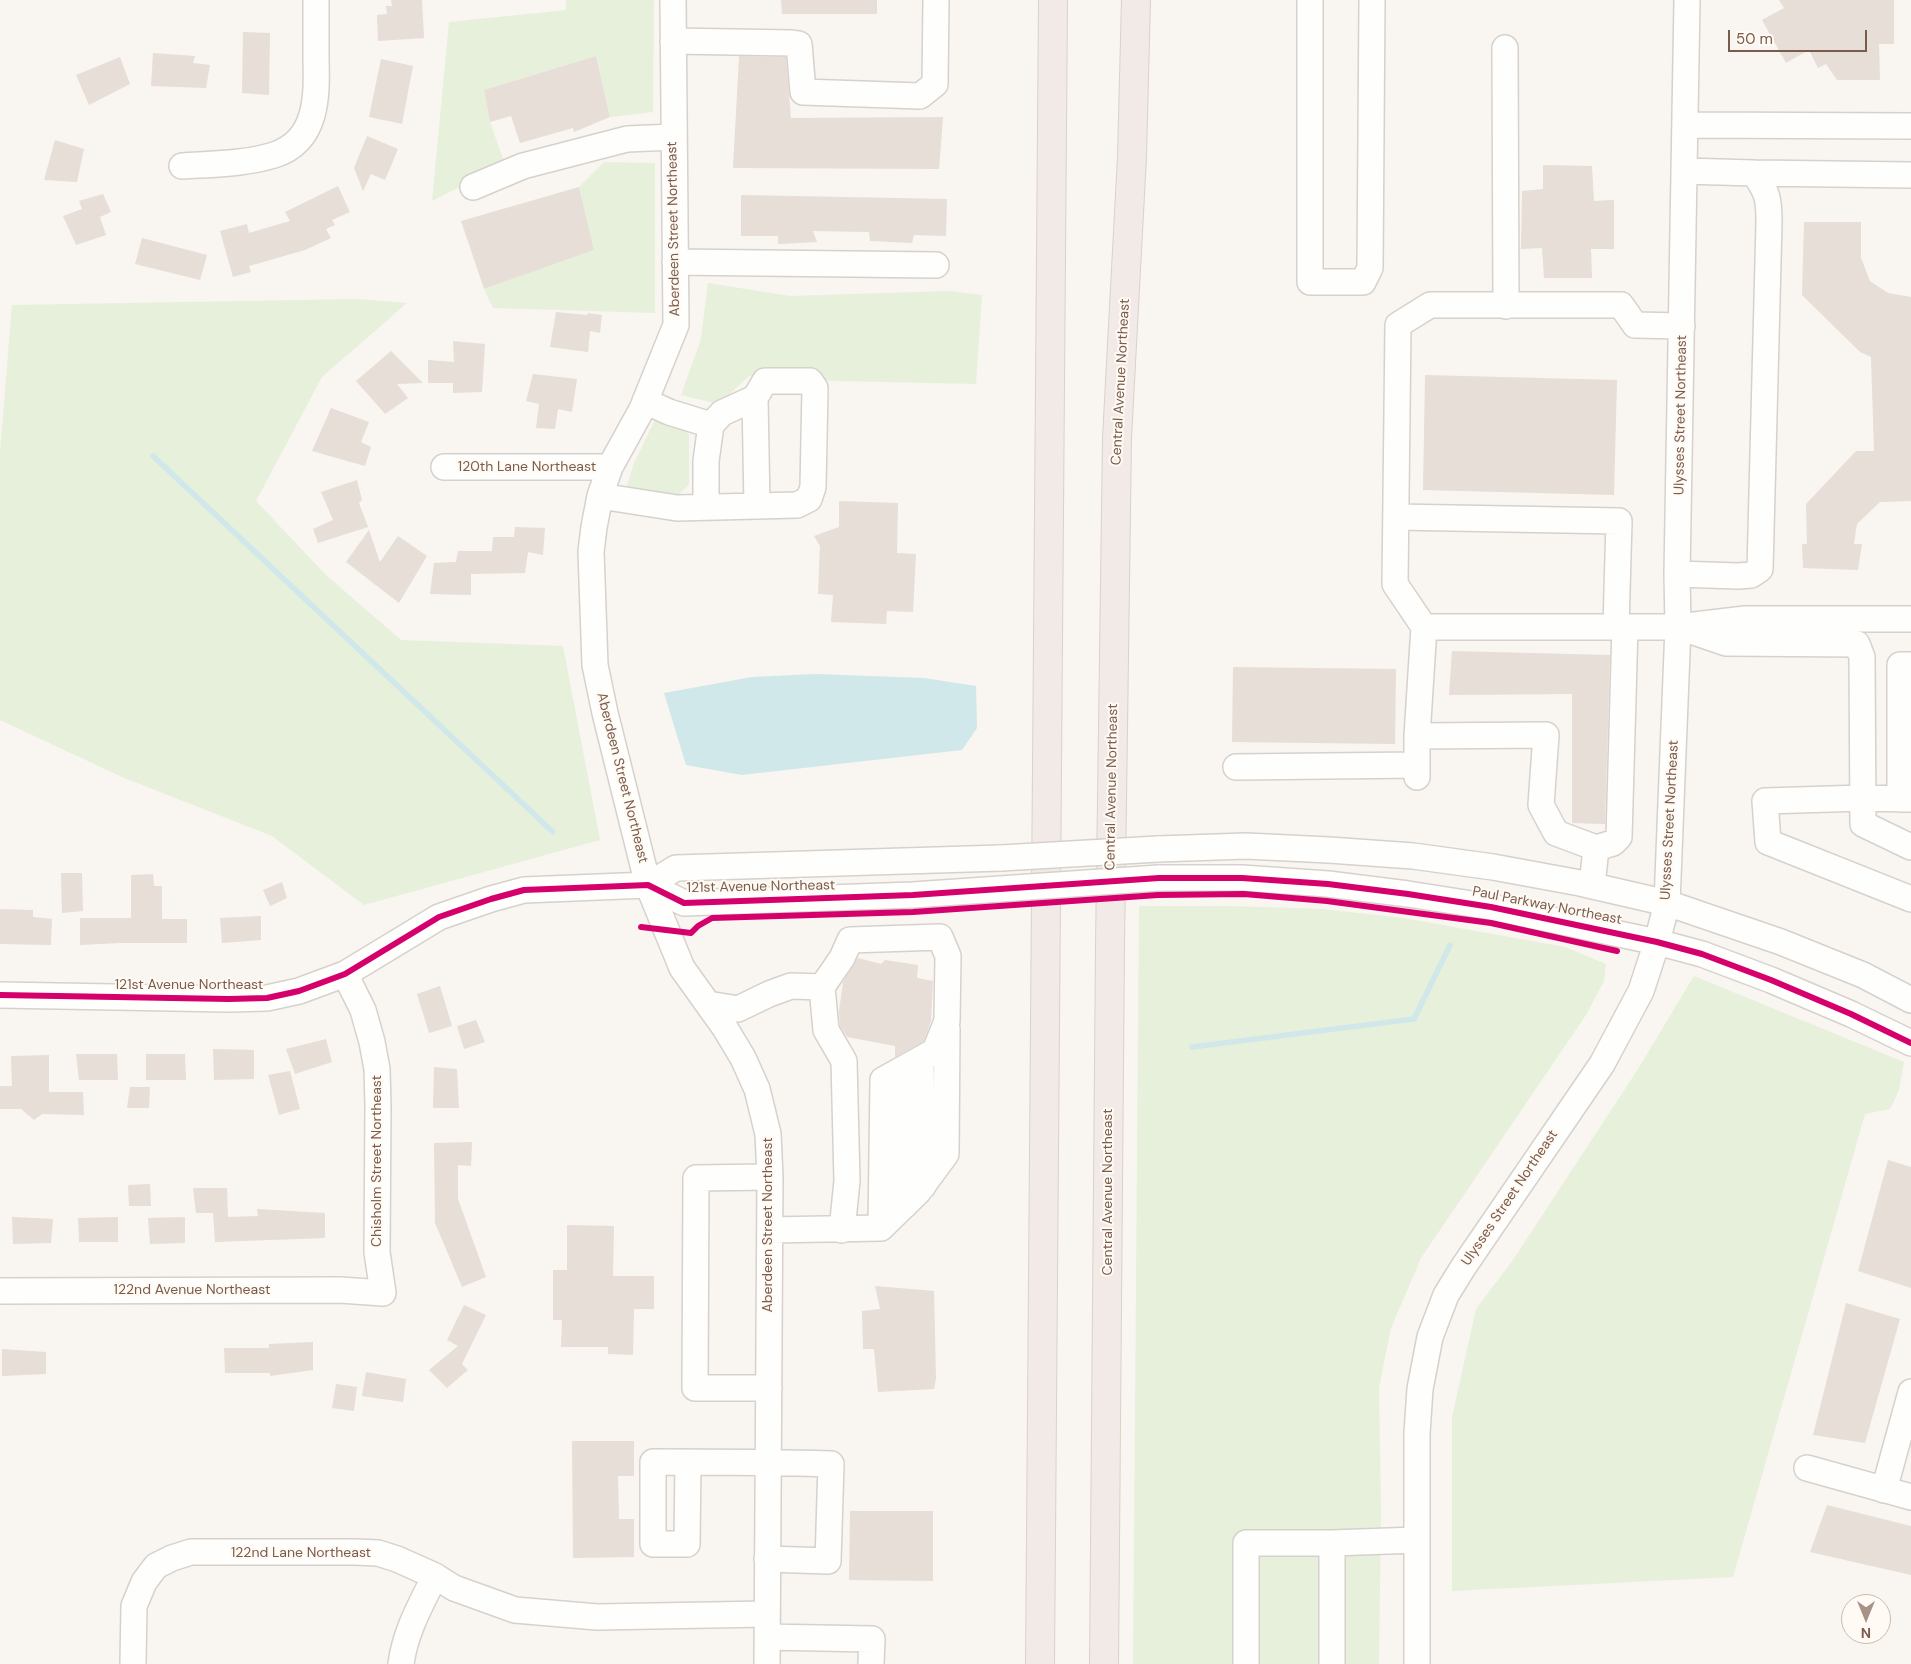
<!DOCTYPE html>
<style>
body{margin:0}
#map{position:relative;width:1911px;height:1664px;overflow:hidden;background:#f9f5f0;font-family:"DM Sans",sans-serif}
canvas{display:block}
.north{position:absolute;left:1841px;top:1594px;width:50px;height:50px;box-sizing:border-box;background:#fffaf3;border:1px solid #cabbb1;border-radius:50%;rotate:180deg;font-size:14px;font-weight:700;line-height:20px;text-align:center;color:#7a5c4d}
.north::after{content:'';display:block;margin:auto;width:18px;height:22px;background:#a69286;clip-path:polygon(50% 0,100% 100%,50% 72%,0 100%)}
.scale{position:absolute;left:1728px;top:30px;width:139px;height:22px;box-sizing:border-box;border:2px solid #7a5c4d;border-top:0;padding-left:6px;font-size:15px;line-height:18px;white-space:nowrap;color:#7a5c4d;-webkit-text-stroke:4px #fffaf3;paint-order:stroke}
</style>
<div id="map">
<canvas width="1911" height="1664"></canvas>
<div class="north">N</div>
<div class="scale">50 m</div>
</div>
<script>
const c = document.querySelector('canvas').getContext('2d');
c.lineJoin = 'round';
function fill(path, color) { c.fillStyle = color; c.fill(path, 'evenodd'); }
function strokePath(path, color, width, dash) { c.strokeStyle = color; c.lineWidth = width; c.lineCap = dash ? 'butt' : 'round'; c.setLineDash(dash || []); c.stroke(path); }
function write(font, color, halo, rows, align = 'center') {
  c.font = font + ' "DM Sans",sans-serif'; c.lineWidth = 4; c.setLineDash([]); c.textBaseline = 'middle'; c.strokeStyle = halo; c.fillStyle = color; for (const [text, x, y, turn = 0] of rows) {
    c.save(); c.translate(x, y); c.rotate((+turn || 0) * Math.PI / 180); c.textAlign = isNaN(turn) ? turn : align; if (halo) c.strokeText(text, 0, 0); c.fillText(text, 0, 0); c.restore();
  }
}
fill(new Path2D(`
 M566,0h88l-1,112 -43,5 -14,-61 -112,34 6,32 15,42 -73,37 17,-179 117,-12z
 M604,162l51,1v150l-162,-5 -9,-19 110,-39 -15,-63z
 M708,283l82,13 160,-5 32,4 -6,89 -139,-3 -88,-5 -30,28 -38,-9 20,-56z
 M358,299l49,4 -85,74 -66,124 70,74 75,65 162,6 37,194 -236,65 -92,-69 -150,-59 -122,-57v-268l12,-147z
 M669,412l20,22v50l-15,16 -49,-8 9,-29 20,-41z
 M1139,906h94l89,3 82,9 161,29 41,17 -2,17 -18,34 -165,243 -30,70 -12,60 2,124 -2,152h-246z
 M1694,976l210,86 -5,28 -9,19 -25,5 -132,463 -281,14v-174l24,-108 37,-49 125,-191z`), '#e7f0db');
fill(new Path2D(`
 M816,674l108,4 52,8 1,42 -15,22 -220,25 -56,-10 -22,-72 88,-16z`), '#d0e8ea');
strokePath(new Path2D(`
 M153,456l400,376
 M1192,1047l222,-28 36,-74`), '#d0e8ea', 5.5);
fill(new Path2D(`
 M391,0h31l2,38 -46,3 -1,-26 10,-1 -1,-8h6z
 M781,0h96v14h-95z
 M1779,0h115v44h-15l1,36h-43l-11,-16 -8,4 -9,-18 -23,13 -24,-43 22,-12z
 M243,32l27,1 -1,62 -27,-2z
 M153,53l42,3 -2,7 17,2 -4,23 -55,-2z
 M596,56l14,61 -36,15 -1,-4 -53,15 -9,-27 -21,6 -6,-32z
 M739,56l47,1 5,61 152,-1 -4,52 -206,-1z
 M120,57l10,27 -41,21 -13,-30z
 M381,59l32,7 -11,58 -33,-7z
 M367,136l31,13 -13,31 -14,-6 -8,17 -9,-23z
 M55,140l29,9 -7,33 -33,-2z
 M1543,165l49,1 2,35 20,-1v49h-23l1,29h-48l-2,-30 -21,1 1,-58 21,-2z
 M338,186l12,26 -18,8 3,5 -9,4 5,9 -26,12 -56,16 2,6 -18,5 -13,-46 27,-7 2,9 41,-12 -5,-9z
 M579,187l15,63 -110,39 -23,-68z
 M103,194l8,18 -11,5 6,18 -30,10 -13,-29 19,-7 -3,-8z
 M741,195l206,4 -1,37 -32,-1 -2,8 -42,-2 -1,-9 -56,-1 4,11 -39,2v-8h-37z
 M1804,222h57v36l9,23 18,12 23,4v204l-31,1 -23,22 -3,20h8l-4,26 -55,-2 -1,-24h5l-1,-40 50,-53h18l-3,-94 -11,-5 -58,-57z
 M142,238l65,17 -7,25 -65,-16z
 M556,312l31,3 1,-2 14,2 -2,18 -10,-2 -2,21 -38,-5z
 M453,341l32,3 -3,48 -29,1v-10h-25v-23l26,2z
 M391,351l32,32 -26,1 11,14 -23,16 -29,-33z
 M533,374l44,5 -5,33 -14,-3 -3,20 -19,-1 3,-24 -13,-3z
 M1425,375l192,5 -3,115 -191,-5z
 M331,408l38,14 -8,20 10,5 -6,19 -53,-15z
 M357,480l5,20 -3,3 9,24 -50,16 -5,-14 20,-9 -12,-28z
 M839,501l59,2 -1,50 19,1 -3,58 -26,-1 -1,13 -55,-2 2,-27 -15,-1 2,-48 -6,-10 25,-9z
 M515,527l30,1 -2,27 -15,-3 -3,21 -54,1v21l-41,-1 4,-31 22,-1 2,-11h34l1,-14h21z
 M369,530l11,32 18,-26 29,20 -28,47 -53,-41z
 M1452,651l158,4 -5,169 -33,-1v-129l-123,1z
 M1233,667l163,2 -1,75 -163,-2z
 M61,873h21l1,38 -21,2z
 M153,874l1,12h8v33h25v24h-66l-41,2v-27h51v-43z
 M282,882l5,16 -17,8 -7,-16z
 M0,909l33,1v7l19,2 -1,26 -51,-1z
 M261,916v24l-39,3 -2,-25z
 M858,958l23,6 4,-4 33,5 -1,13 16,3 -2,40 -7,20 -29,16v-11l-48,-9 -7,-11 -1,-15 4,-29z
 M440,986l12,40 -23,7 -12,-39z
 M476,1020l9,22 -21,7 -7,-23z
 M326,1039l6,23 -37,12 -9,-25z
 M213,1049l41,1v29l-40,1z
 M76,1054h41l1,26h-39z
 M146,1054h39l1,26h-40z
 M49,1055v37h34l1,23 -42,-1 -8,6 -13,-11h-21v-23h12l-1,-30z
 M434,1067l23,2 2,39h-26z
 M290,1071l10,38 -21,6 -11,-40z
 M130,1087h20l-1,21h-22z
 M472,1142l-1,24 -13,-1v34l28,78 -24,10 -27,-64 -1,-80z
 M1888,1160l23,7v121l-53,-17z
 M150,1184l1,22h-22l-1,-21z
 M193,1188h34l1,29 30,-1 -1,-7 68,4v25l-110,4 -2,-29h-17z
 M12,1217l41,2 -2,24 -38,1z
 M118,1217v25h-39l-1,-24z
 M185,1217v26l-35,1 -2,-26z
 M567,1225l47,1 -1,50h41v33h-20l-1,46 -25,-1v-7h-47l1,-27h-9v-50h14z
 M875,1286l59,5 2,87 -2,11 -56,3 -4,-43h-11l-1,-38 18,-2z
 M1846,1303l54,16 -35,124 -52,-8z
 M464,1305l22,10 -24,49 6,6 -21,18 -18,-18 29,-24 -11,-6z
 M313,1342v28l-43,6v-3h-45l-1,-25h45v-4z
 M2,1349l44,3v22l-44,2z
 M366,1372l40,7 -3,23 -41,-6z
 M336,1384l21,3 -3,24 -22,-3z
 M572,1441h62v35h-16l1,43h15v38l-61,1z
 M1827,1505l84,21v49l-101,-23z
 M850,1511h83v70l-84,-1z`), '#e6ded7');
const minor = new Path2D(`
 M673,0l3,325 -34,84 -32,58 -10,29 -6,31 -3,25 4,113 10,48 43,172 34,83 43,60 18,30 14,31 11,45 2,43 -3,487
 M1310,0v282h53l7,-14 2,-268
 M673,41l119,2 7,1 4,48 117,4 15,-12 1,-84
 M1505,48l1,258
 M1686,125l225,1
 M182,166c30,-2 63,-2 92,-11 44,-14 43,-59 42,-97 0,-19 0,-39 0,-58
 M1754,173l157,2
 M473,187l50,-21 104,-27 46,-2
 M675,262l261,3
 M755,398l2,108
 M444,467h166
 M600,496l77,12 120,-3 12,-6 4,-12 2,-99 -5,-7h-45l-10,17 -33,15 -11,12 -42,-13 -24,-11
 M706,507v-46l5,-36
 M1396,517l223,4 -3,106
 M1677,574l61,2 13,-1 9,-6 9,-346c0,-24 -1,-30 -15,-50l-69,-2
 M1424,627l-29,-43 3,-259 32,-20h191l14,20 47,1
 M1685,629l41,14 131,1 5,13 1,167 48,23
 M1417,736l129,-1 -5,70 15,28 40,15 -4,38
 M1236,767l181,-2
 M1417,777v-41l7,-109h254l67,-8h166
 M1900,799v-134h11
 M1911,799l-48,-1 -98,3 3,41 143,57
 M1596,848l17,-5 6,-6 6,-210
 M1158,849l88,-3 83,4 84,6 80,11 87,16 87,20 114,39 82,33 48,25
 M1159,878h83l86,6 80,10 83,13 166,35 45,12 69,26 80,34 60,29
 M648,885l28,-17 325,-10
 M822,987l4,43 18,31 3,120 -5,49
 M0,995l229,4 38,-1 32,-7 46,-17 94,-57 52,-18 33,-9 124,-5 36,18 229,-8 87,-6
 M708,1004l30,5 31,-15 22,-8 31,1 20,-29 8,-18 90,-3 8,19 -1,65 -12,30 -52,29 -2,148
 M921,1059l2,127
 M902,1070l3,135
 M770,1230l111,-2 37,-36 28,-38 1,-125
 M0,1291l340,-1 43,3 -6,-41 1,-146 -1,-37 -5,-27 -9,-32 -18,-36
 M769,1388h-74l1,-210 74,-1
 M688,1462l-1,82h-34v-82c60,0 119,0 178,2l-3,97 -61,-2
 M1807,1468l104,29
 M1884,1490l27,-98
 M767,1637l105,2 -1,25
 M133,1664l1,-58 10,-24 12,-16 16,-8 19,-6h164l23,1 19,6 38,17 19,12 61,22 82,7 170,-3
 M401,1664c4,-32 20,-60 34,-88
 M1246,1664v-121h86
 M1332,1664v-121l85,-3
 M1417,1664v-231l3,-44 10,-52 16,-42 18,-29 138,-202 39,-73 16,-49 10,-39 11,-276 -1,-53 10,-574`);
const highway = new Path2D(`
 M1040,1664l13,-1664
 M1104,1664l6,-719 7,-507 15,-281 4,-157`);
strokePath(minor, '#d7d1cb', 28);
strokePath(highway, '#dad1cc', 30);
strokePath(minor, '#fefefd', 25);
strokePath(highway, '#f2eae7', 28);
const minorBridge = new Path2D(`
 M1001,858l157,-9
 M1000,889l159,-11`);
strokePath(minorBridge, '#d7d1cb', 28, []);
strokePath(minorBridge, '#fefefd', 25);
strokePath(new Path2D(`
 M641,927l50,6 7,-7 14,-8 201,-6 245,-17 86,-1 83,7 164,22 126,28
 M0,995l229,4 38,-1 32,-7 46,-17 94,-57 52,-18 33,-9 124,-5 36,18 229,-8 246,-17h83l86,6 80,10 83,13 166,35 45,12 69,26 80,34 60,29`), '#d6006c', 6);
write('14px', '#7a5c4d', '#fffaf3', [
 ["Aberdeen Street Northeast",674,229,-91],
 ["Central Avenue Northeast",1121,382,-87],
 ["Ulysses Street Northeast",1681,415,-89],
 ["120th Lane Northeast",527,467],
 ["Aberdeen Street Northeast",622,778,76],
 ["Central Avenue Northeast",1112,787,-89],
 ["Ulysses Street Northeast",1670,820,-87],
 ["121st Avenue Northeast",761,887,-1],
 ["Paul Parkway Northeast",1547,906,11],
 ["121st Avenue Northeast",189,985],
 ["Chisholm Street Northeast",377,1161,-90],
 ["Central Avenue Northeast",1108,1192,-90],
 ["Ulysses Street Northeast",1510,1198,-56],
 ["Aberdeen Street Northeast",768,1225,-90],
 ["122nd Avenue Northeast",192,1290],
 ["122nd Lane Northeast",301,1553]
]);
</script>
